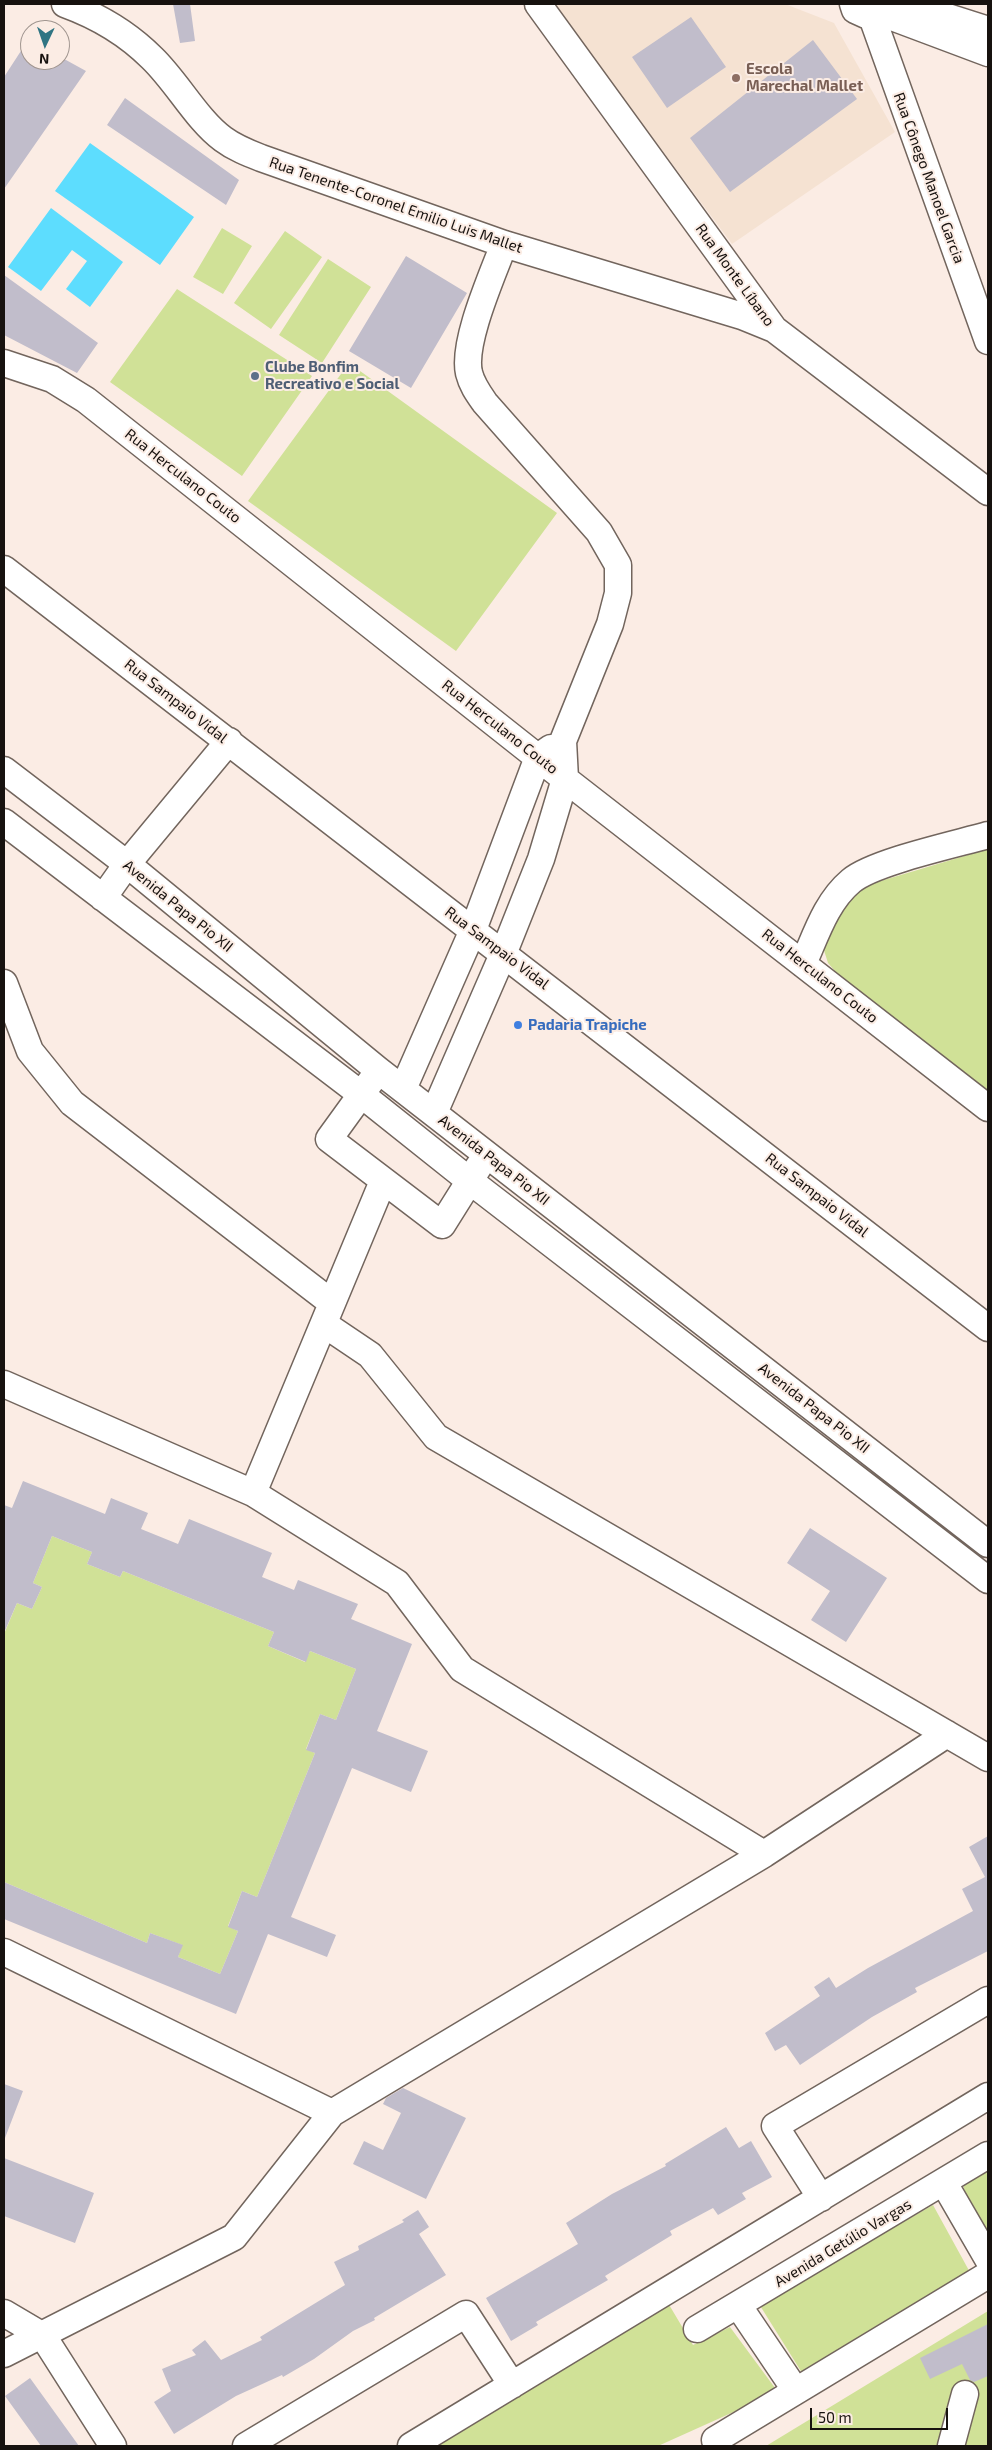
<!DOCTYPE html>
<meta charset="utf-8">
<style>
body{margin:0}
#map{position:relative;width:992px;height:2450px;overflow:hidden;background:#fbece4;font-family:"Exo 2",sans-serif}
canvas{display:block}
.frame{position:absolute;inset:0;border:5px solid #17120f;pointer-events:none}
.north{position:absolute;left:20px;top:20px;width:50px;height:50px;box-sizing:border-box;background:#fbece4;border:1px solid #a0958f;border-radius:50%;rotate:183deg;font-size:14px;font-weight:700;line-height:20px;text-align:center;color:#17120f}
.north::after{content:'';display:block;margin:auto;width:18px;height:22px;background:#307583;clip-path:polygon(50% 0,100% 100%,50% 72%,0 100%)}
.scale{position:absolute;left:810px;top:2408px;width:138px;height:22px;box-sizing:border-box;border:2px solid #17120f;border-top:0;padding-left:6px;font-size:15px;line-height:18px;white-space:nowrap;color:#17120f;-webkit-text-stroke:4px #fbece4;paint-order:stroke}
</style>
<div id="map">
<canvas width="992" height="2450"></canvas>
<div class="frame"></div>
<div class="north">N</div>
<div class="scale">50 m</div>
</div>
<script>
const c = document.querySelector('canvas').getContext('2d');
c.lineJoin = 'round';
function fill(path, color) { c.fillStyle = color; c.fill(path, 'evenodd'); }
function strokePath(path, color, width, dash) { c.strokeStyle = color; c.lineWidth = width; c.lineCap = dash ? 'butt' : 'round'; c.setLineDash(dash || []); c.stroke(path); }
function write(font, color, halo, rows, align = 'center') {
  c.font = font + ' "Exo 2",sans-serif'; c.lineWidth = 4; c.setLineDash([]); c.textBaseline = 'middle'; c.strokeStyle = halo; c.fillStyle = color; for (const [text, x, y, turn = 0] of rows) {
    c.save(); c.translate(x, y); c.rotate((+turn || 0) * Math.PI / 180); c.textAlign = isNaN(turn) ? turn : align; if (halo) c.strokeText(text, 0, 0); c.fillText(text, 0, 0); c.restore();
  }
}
fill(new Path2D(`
 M553,4h232l49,19 61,109 -163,112z`), '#f5e2d2');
fill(new Path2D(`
 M222,228l30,18 -29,48 -30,-17z
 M285,231l37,26 -51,72 -37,-26z
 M328,259l43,28 -49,76 -43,-28z
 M177,289l135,87 -70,100 -132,-94z
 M349,363l208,150 -101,138 -208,-150z
 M988,849v247l-141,-111 -19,-22 -6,-19 25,-53z
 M52,1536l40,16 -5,12 33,13 3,-6 151,61 -6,14 37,16 5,-11 46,18 -20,51 -16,-6 -14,35 9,4 -58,144 -15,-6 -14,35 10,5 -18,43 -42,-17 4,-12 -32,-12 -3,10 -143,-61v-248l13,-31 15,6 10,-22 -9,-4z
 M988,2164v73l-19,-30 -7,-26z
 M933,2205l39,71 -168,100 -45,-72z
 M668,2303l25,42 37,-18 48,65 -120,54h-227z
 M988,2311v135h-222z`), '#d0e197');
fill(new Path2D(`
 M90,143l104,74 -34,48 -105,-74z
 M51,208l72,54 -33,45 -24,-18 21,-28 -15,-11 -31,41 -33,-24z`), '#5dddfe');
fill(new Path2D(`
 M173,4h17l5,37 -15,2z
 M691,17l35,50 -59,41 -35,-51z
 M30,37v23h36l20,11 -82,118v-112z
 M813,40l44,59 -127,93 -40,-54z
 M125,98l114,82 -13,25 -119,-80z
 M406,256l61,37 -56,95 -62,-37z
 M4,275l94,68 -21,30 -73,-38z
 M23,1481l82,33 6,-16 37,15 -7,16 37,15 11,-25 83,34 -10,24 32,13 4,-10 60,24 -7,15 61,25 -35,87 51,20 -17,41 -59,-24 -61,149 45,18 -9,22 -59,-23 -32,80 -232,-95v-37l143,61 3,-10 33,12 -5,12 42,17 18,-43 -10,-4 14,-36 15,6 58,-144 -9,-3 14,-36 16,6 20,-51 -46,-18 -4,11 -38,-16 6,-14 -151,-61 -3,6 -33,-13 5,-12 -40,-16 -19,47 9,4 -10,22 -15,-6 -13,30v-128l8,3z
 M810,1528l77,50 -41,64 -35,-22 19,-29 -43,-28z
 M988,1836v115l-73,37 2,4 -45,25 -72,48 -14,-20 -11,6 -10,-18 55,-37 -6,-9 15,-10 7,11 32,-20 105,-57 -11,-22 23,-12 -16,-30z
 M4,2084l19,7 -18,47h-1z
 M403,2088l63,30 -40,81 -73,-35 11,-23 19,9 18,-37 -18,-9 3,-6z
 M726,2127l13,21 12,-7 21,36 -30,16 4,6 -28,16 -5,-7 -43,23 2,4 -67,41 3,4 -72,42 2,3 -27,16 -25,-43 92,-54 -12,-21 46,-29 54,-28 -1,-2z
 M4,2158l90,35 -19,50 -71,-27z
 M418,2210l11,17 -10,7 27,41 -72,43 1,2 -22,11 -39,28 -31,18 -1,-2 -46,21 -62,38 -20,-32 17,-11 -9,-22 34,-14 -4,-5 13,-10 16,20 41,-20 -2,-3 85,-52 -11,-23 25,-12 -1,-4 46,-24 -2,-2z
 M988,2324v52l-14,6 -4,-2 -8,-16 -32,15 -10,-21z
 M30,2378l49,68h-38l-36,-50z`), '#c1bdcb');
const minor = new Path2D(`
 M65,4c33,12 62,29 87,54 25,24 45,62 71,81 12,9 25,14 38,19l243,86 238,72 32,13
 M538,4l236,325 214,163
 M853,4l2,6 11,5 10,-4 3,-7
 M907,4l81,26
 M876,11l112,42
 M871,14l117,327
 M4,363l48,16 34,21 479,379 423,329
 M4,569l984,759
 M4,770l123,94 251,206 610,474
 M4,822l358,273 108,86 518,399
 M103,898l24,-34 102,-123
 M803,964c13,-29 23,-62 48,-83 22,-19 106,-37 137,-46
 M4,983l26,68 42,52 260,200
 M371,1081l-42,58 113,86 37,-59
 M403,1089l70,-159 65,-173 13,-9
 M434,1113l70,-161 37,-93 24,-80 -2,-38 47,-117 8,-31v-28l-19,-33 -114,-129c-7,-10 -13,-18 -16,-30 -7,-31 24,-99 35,-129
 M324,1324l46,31 66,82 552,321
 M4,1384l249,109 130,-312
 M253,1493l144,90 65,86 302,185
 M4,1952l328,161 -98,124 -230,117
 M332,2113l432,-259 183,-120
 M944,2183l44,76
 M821,2198l-46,-72 213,-126
 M738,2305l58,86
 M4,2313l39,23 70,110
 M697,2329l291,-174
 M715,2440l273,-165
 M246,2446l220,-132 46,71
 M411,2446l577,-350
 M951,2446l14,-52`);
strokePath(minor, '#72655d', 29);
strokePath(minor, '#fff', 26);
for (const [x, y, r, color] of [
 [736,78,5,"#8d6e63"],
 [255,376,5,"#5c6f8a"],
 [518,1025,5,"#3f7fe0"]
]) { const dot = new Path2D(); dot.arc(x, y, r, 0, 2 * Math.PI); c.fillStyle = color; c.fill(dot); strokePath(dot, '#fbece4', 2); }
write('bold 15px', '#785e54', '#fbece4', [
 ["Escola",746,69],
 ["Marechal Mallet",746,86]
], 'left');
write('15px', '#17120f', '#fbece4', [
 ["Rua Cônego Manoel Garcia",929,178,70],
 ["Rua Tenente-Coronel Emilio Luis Mallet",396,205,19],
 ["Rua Monte Líbano",735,275,54],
 ["Rua Herculano Couto",183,476,38],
 ["Rua Sampaio Vidal",176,701,38],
 ["Rua Herculano Couto",500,727,38],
 ["Avenida Papa Pio XII",178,906,39],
 ["Rua Sampaio Vidal",497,948,37],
 ["Rua Herculano Couto",820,976,38],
 ["Avenida Papa Pio XII",494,1160,38],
 ["Rua Sampaio Vidal",817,1195,38],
 ["Avenida Papa Pio XII",814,1408,38],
 ["Avenida Getúlio Vargas",843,2243,-31]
]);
write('bold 15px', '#4e5e75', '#fbece4', [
 ["Clube Bonfim",265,367],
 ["Recreativo e Social",265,384]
], 'left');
write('bold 15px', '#366cbe', '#fbece4', [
 ["Padaria Trapiche",528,1025]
], 'left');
</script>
